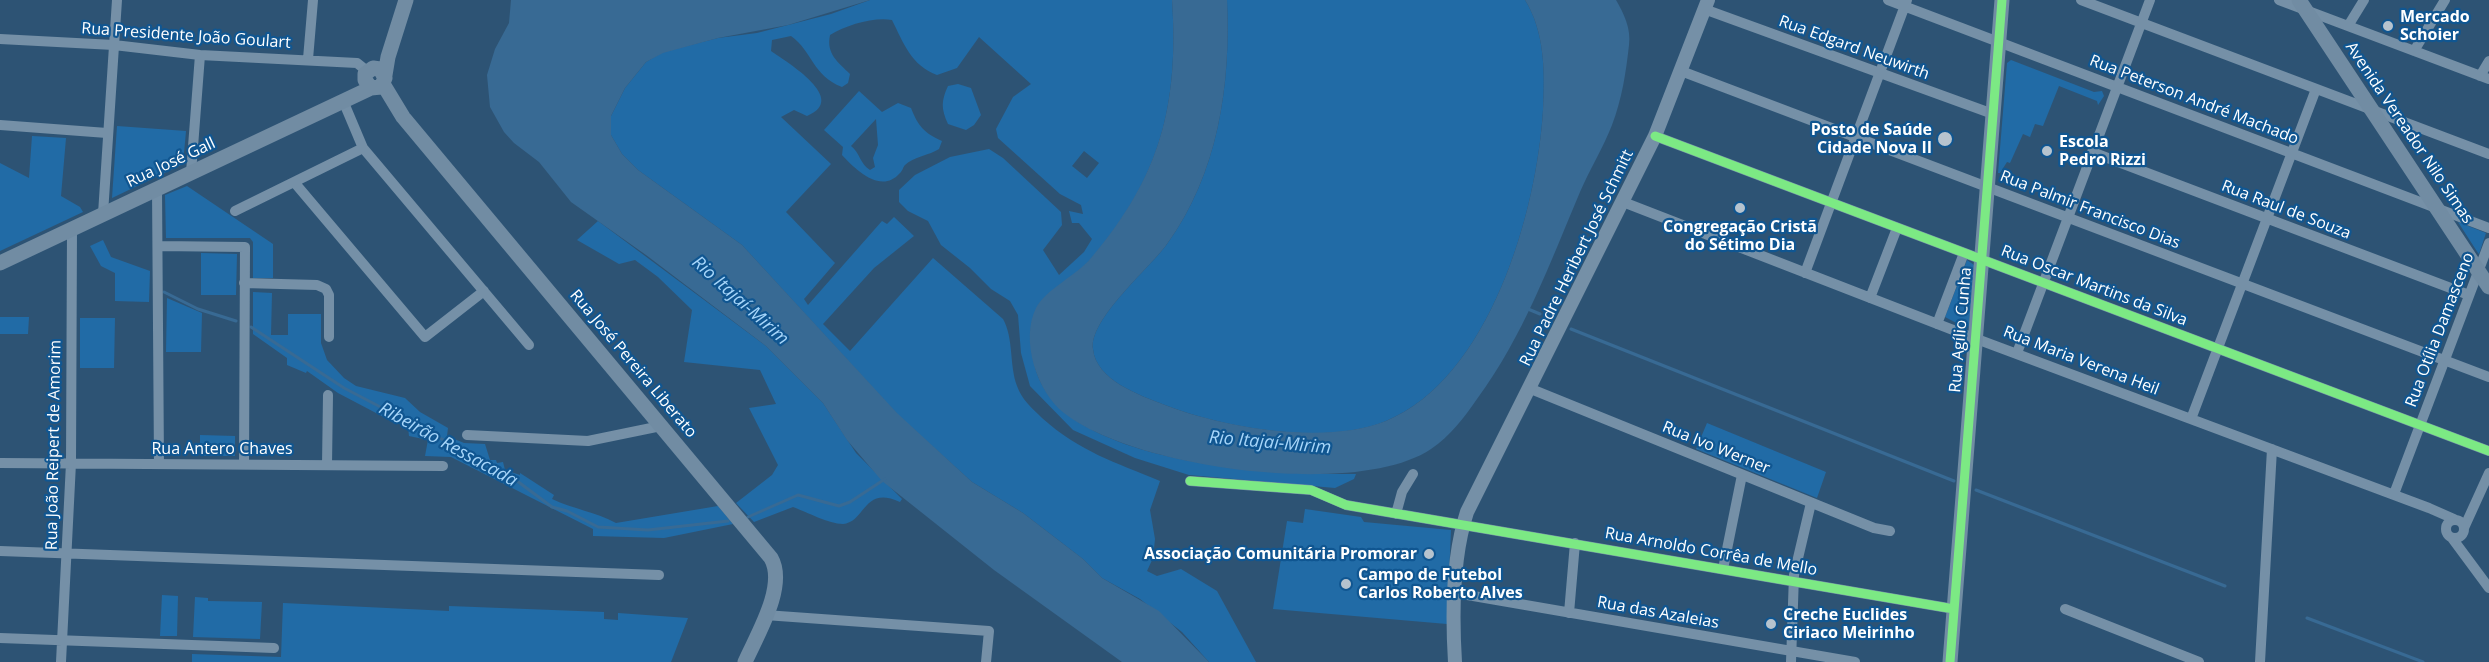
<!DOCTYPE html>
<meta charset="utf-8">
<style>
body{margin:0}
canvas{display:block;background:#2d5374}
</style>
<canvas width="2489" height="662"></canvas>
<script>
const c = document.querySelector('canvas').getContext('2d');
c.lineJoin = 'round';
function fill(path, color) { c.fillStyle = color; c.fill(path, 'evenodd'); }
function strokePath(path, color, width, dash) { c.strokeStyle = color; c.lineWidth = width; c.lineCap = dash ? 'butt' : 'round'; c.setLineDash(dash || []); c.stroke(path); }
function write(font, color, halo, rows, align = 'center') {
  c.font = font + ' "Open Sans",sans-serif'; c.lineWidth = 4.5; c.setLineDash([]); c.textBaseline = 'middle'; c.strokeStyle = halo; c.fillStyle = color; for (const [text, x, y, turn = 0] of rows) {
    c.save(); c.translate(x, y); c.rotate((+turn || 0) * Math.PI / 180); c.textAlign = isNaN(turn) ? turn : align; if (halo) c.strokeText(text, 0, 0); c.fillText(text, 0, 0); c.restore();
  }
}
fill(new Path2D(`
 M870,0h302c7,105 -12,179 -82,260 -18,20 -50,34 -58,62 -3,9 0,23 1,32 8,111 241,121 323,120l-2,5 -19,9 -146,-13 -54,-17 -62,-28 -43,-44 -9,-33 -3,-38 -8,-14 -19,-12 -21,-21 -29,-23 -13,-24 -20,-10 -9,-9v-12l16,-15 35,-18 39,-8 14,9 58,54 1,13 -19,25 16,25 25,-23 8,-13 -13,-16h-7l-3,-12 14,3 -2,-9 -21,-11 -62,-56 -2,-9 17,-32 18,-13 -52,-47 -22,31 -20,7c-26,-10 -33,-31 -45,-55 -19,-3 -45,5 -62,15 -4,19 8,27 20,39l-2,9 -6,4c-30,-12 -29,-35 -51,-51l-19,4 -1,11c17,12 78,48 36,65l-13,-6 -13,7 50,47 -45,48 49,51 -31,36 4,6 74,-84 5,3 7,-7 20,19 -40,32 -51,56 27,27 83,-93 70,61c11,20 6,45 14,67 5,14 15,22 25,32 38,34 73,44 118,63l-10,29 5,29 -2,19 -6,13 10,5 24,-7 36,22 39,71h-47l-27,-30 -42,-33 -38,-21 -19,-19 -60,-46 -51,-31 -74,-67 -156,-170 -104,-75 -16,-16 -11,-19v-19l14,-28 21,-26 17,-10 55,-14 39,-5 74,-19zM1084,151l15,12 -12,15 -15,-12z
 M1227,0h298c20,32 20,73 18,110 -6,101 -53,268 -157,311 -60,25 -162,7 -221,-16 -26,-10 -69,-25 -72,-56 -4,-30 56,-80 74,-105 51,-70 64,-159 60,-244z
 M2011,60l83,32 8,-1 2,5 -6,9 -1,-4 -38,-15 -16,40 -8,-2 -5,13 -7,-3 -13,29 -3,-1 -7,11h-2l9,-110z
 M958,84l13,4 10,27 -7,10 -8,5 -18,-6c-7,-15 -7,-23 0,-38z
 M859,91l23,21 16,-9 13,5c7,18 13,25 31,33l-3,8c-9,6 -26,8 -34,16 -2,2 -2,5 -5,8 -19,22 -45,-4 -58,-18l1,-8 -19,-17zM876,119l2,26 -5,13 2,9 -5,3c-10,-6 -10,-17 -19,-24z
 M117,126l69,5 -3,33 -71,34z
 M32,136l34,2 -5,58 19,11 3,5 -83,39v-88l29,15z
 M187,186l86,58v34h-20v-36l-3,-4h-84l-1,-43z
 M598,221l168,125 57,57 33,50 46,46 -2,3c-37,-17 -34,20 -57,22 -14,0 -36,-12 -50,-17l-39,15 -18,-19 36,-28 6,-10 -29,-57 27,-4 -16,-34 -76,-8 8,-52 -34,-33 -23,-17 -16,4 -42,-24z
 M2458,222l28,11 -7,21 -1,-1z
 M103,240l8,17 39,14 -1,31 -34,-1v-28l-14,-7 -11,-20z
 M201,253l36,1 -1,41h-35z
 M1967,260l7,5 -5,61 -3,2 -21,-11z
 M253,292l19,1 -1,42h17v-21h33v29l6,17 17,18 12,8 49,12 15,14 28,16 -1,8 17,7 21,1 5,16h6l1,3 6,-1 2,8 15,5v-2l34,22 -2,4c21,10 44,13 64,24l102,-17 15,18 -69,14 -71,-2v-7l-142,-72 -26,-1 3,-16 -19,-4 -1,-10 -13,-3 -57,-30 -31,-22 -1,2 -19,-8v-7l-34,-24z
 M167,298l35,15 -1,39h-35z
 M0,317h29l-1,17h-28z
 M80,318h35l-1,50h-34z
 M1707,423l119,49 -9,26 -121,-49z
 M200,435l35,1v20h-35z
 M1305,509l56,8 3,5 87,8 -4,94 -174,-15 14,-88 16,2z
 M162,595l16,1 -1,40h-17z
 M195,597l13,1v3l54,1 -2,37 -67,-2z
 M283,603l166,8v-5l155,6v7l14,1v-7l70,5 -17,44h-479v-8l89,3z`), '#216ba6');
fill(new Path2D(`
 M511,0h359l-82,25 -70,13 -55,15 -17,9 -21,26 -14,28v19l11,19 16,16 104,75 155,168 75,69 51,31 60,46 19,19 57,33 50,51h-87l-128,-92 -112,-89 -35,-41 -24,-37 -57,-57 -120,-91 -75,-53 -32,-40 -25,-19 -10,-11 -14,-25 -3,-32 8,-26 14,-26z
 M1172,0h55c4,85 -9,174 -60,244 -18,25 -78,75 -74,105 3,31 46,46 72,56 59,23 161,40 221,16 104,-43 151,-210 157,-311 2,-37 2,-78 -18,-110h91c8,14 15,28 13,45 -3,27 -7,54 -17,80 -9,23 -22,44 -32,67 -31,73 -56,143 -103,207 -13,19 -27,37 -46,50 -74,50 -298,19 -367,-36 -27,-21 -44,-73 -28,-105 9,-18 41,-33 55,-50 69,-81 88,-153 81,-258z`), '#386a94');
strokePath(new Path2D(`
 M164,292l34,17 38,12
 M1528,309l12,5
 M251,327l93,61 161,84 47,35 15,4 31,16 50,3 80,-9
 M1571,329l383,152
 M1976,490l249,96
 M748,517l50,-22 41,11 11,-4 35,-23
 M2307,618l116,44`), '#386a94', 3);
strokePath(new Path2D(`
 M1888,0l601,228
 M2081,0l408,154
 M2279,0l210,79
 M1704,9l289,105
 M2348,26l16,-26
 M0,39l114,6 86,10 157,8 10,8
 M2414,51l31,-51
 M308,59l5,-59
 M1681,71l808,306
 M2480,76l9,-15
 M344,103l19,45 166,197
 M0,125l107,8
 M1655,136l834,315
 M2092,152l377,143
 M191,173l9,-118
 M294,182l131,155 59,-46
 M157,189l2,275
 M1623,202l343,133 463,173 25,11
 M235,211l128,-63
 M103,214l14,-214
 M158,246l87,1 -1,217
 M1805,273l102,-273
 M244,283l73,2 9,4 3,6v42
 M1870,298l27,-70
 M1937,324l27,-71
 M2017,353l133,-353
 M1531,389l343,139 16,3
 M2191,419l125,-330
 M467,435l121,6 73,-15
 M0,463l443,3
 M327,465l1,-70
 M1190,481l121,9 35,15 608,104
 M2394,494l95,-251
 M1396,514l6,-22 11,-18
 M2446 529a9 9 0 1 1 18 0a9 9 0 1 1-18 0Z
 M2464,528l25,-55
 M2452,538l37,50
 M0,551l659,24
 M1723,569l19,-94
 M1456,593l399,69
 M2065,609l134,53
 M1569,613l6,-70
 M765,615l224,16 -3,31
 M0,638l274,10
 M61,662l10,-199 1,-234
 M1791,662l3,-87 17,-72
 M2260,662l12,-213`), '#7590a7', 10);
strokePath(new Path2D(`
 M1455,662c-3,-48 -3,-104 12,-150l188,-376 53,-136`), '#7590a7', 14);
strokePath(new Path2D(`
 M2299,0l190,287
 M385,75l3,-18 18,-57
 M383,84l20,33 368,441c16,28 -14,77 -26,104
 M0,263l371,-175 10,-1 4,-9 -5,-9 -7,-1 -8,6v6l6,8
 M1950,662l52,-662`), '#718ca3', 15);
strokePath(new Path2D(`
 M1655,136l834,315
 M1190,481l121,9 35,15 608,104
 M1950,662l52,-662`), '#7ce984', 9);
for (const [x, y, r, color] of [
 [2388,26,6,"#b6c3ce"],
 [1945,139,8,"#b6c3ce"],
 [2047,151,6,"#b6c3ce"],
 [1740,208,6,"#b6c3ce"],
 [1429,554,6,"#b6c3ce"],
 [1346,584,6,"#b6c3ce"],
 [1771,624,6,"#b6c3ce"]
]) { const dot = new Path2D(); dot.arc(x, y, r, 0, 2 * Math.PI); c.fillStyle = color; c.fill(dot); strokePath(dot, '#105691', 2); }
write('bold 16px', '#fff', '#105691', [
 ["Mercado",2400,17],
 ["Schoier",2400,35],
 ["Posto de Saúde",1932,130,"right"],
 ["Cidade Nova II",1932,148,"right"],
 ["Escola",2059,142],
 ["Pedro Rizzi",2059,160],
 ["Congregação Cristã",1740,227,"center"],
 ["do Sétimo Dia",1740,245,"center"],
 ["Associação Comunitária Promorar",1417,554,"right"],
 ["Campo de Futebol",1358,575],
 ["Carlos Roberto Alves",1358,593],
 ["Creche Euclides",1783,615],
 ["Ciriaco Meirinho",1783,633]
], 'left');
write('16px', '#fff', '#105691', [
 ["Rua Presidente João Goulart",186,36,4],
 ["Rua Edgard Neuwirth",1854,48,20],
 ["Rua Peterson André Machado",2194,100,21],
 ["Avenida Vereador Nilo Simas",2409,133,56],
 ["Rua José Gall",171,163,-25],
 ["Rua Palmir Francisco Dias",2090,210,21],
 ["Rua Raul de Souza",2286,210,21],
 ["Rua Padre Heribert José Schmitt",1577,258,-64],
 ["Rua Oscar Martins da Silva",2094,286,21],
 ["Rua Agílio Cunha",1961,330,-85],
 ["Rua Otília Damasceno",2440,330,-69],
 ["Rua Maria Verena Heil",2081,361,21],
 ["Rua José Pereira Liberato",633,364,50],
 ["Rua João Reipert de Amorim",54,445,-89],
 ["Rua Ivo Werner",1716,448,22],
 ["Rua Antero Chaves",222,449],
 ["Rua Arnoldo Corrêa de Mello",1711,552,10],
 ["Rua das Azaleias",1658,613,10]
]);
write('italic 18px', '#a7d6fa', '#105691', [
 ["Rio Itajaí-Mirim",740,301,42],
 ["Rio Itajaí-Mirim",1270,443,5],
 ["Ribeirão Ressacada",448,445,29]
]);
</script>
